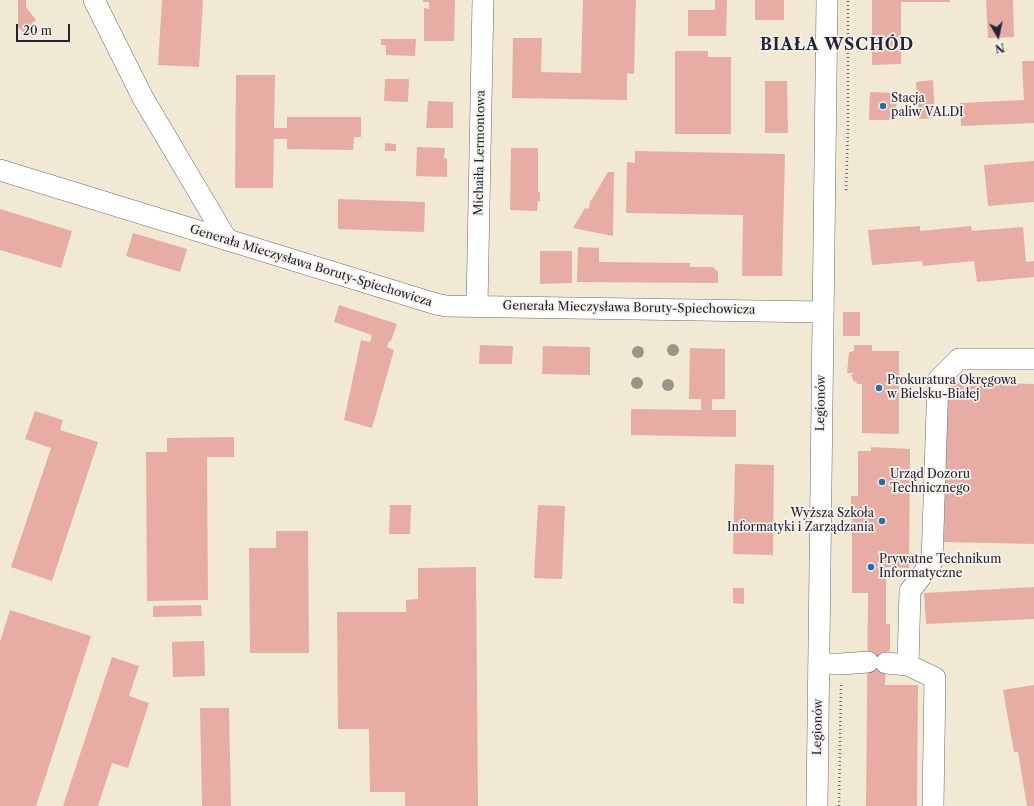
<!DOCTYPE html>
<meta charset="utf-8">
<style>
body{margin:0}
#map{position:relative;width:1034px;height:806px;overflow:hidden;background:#f1e9d3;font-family:"Libre Caslon Text",serif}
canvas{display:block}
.north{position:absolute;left:978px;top:16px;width:40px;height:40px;-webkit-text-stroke:3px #f7f3e8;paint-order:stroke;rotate:171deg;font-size:11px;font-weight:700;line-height:16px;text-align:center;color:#22223b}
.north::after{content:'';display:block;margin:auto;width:14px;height:18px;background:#22223b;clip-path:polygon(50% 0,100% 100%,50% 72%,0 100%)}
.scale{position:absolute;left:16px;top:24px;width:54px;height:18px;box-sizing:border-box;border:2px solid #22223b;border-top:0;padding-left:5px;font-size:12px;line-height:14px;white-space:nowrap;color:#22223b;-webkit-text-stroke:3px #f7f3e8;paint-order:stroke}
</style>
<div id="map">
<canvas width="1034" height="806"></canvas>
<div class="north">N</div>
<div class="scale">20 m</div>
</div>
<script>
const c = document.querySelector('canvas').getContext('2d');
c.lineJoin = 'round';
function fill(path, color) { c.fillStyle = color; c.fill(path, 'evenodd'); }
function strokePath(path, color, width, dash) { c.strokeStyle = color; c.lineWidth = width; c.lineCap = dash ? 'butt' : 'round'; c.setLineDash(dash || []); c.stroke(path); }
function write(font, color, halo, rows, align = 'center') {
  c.font = font + ' "Libre Caslon Text",serif'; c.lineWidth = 3.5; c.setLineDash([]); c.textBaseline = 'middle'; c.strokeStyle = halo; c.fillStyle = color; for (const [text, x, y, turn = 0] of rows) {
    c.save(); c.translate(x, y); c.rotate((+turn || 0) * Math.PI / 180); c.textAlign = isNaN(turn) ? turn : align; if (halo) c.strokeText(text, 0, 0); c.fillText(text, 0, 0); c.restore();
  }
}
fill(new Path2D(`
 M18,0h8v7l10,13 -13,12 -5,-5z
 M162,0h41l-4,67 -41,-2z
 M423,0h32l-1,41h-30v-33l5,1v-7h-6z
 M583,0h53l-2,74 -7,-1v27l-115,-2 1,-60h29l-1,34 40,1z
 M715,0h12l-1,36h-38v-26h27z
 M755,0h29v20h-29z
 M872,0h78v2h-49v62l-29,1z
 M986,0h27l1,37 -26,1z
 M381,39h35l-1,17 -29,-1v-10h-5z
 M675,51h33v6h23v77h-56z
 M1022,61h12v62l-73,3 -1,-23 64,-3z
 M236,75h39l-1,53h13v-11h74v20h-7l-1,13 -66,-1v-10h-13l-1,49h-38z
 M385,79h24l-1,23 -24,-1z
 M933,80l2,38 -16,1 -3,-37z
 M765,81h22l1,52h-23z
 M870,92l27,1 -1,27h-27z
 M428,101l25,1v26h-27z
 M385,143l11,1v7h-11z
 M417,147l28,1 -1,10 3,1v18l-31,-1z
 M511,148h27v44h2v9h-2l-1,10 -27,-1z
 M635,151l150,3 -3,122h-40l1,-61 -117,-2 1,-51 8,1z
 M1034,161v41l-46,4 -4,-41z
 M608,172h6l-1,64 -40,-8 12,-20 4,1 1,-9 1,1z
 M338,199l87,3 -1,30 -86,-3z
 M0,209l72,22 -11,37 -61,-18z
 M920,226v5l51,-5 1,5 51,-4 3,35 8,-1v16l-57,5 -3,-21 -51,5 -1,-5 -50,4 -4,-35z
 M133,233l54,16 -7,23 -54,-16z
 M578,247l21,1v14l91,1v4h23l5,5v11l-141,-1z
 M540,251h32v32l-32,1z
 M339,305l58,19 -6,17h-2l-2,6 7,3 -22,78 -28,-8 17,-80 9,2 2,-7 -38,-13z
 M843,312h17v24h-17z
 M480,345l33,1 -1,18h-33z
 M854,345h18v6h27v83l-37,-1v-49h-5l-1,-3 -2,1 -3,-7 3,-2h-7l2,-21h3v-1h2z
 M543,346l47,1v28l-48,-1z
 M690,348l35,1v50h-13v11h24v27l-105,-2v-26l70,1v-11h-12z
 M946,382l88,2v160l-90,-2z
 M35,411l28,9 -3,10 38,12 -46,139 -41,-14 40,-119 -26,-9z
 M234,437v20h-27l1,143 -61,1 -1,-149h21v-14z
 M871,447l39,2 -1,119 -23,-1v57h4v26l-4,5 -1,30h33l-1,121h-51l2,-213h-16v-75h5v-10h-5l-1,-2v-10h7v-45h13z
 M735,464l39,1 -1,90 -40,-1z
 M390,505h21l-1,29h-21z
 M538,505l27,1 -3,73 -28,-1z
 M276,531h32l1,122h-59l-1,-105h27z
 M476,567l2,239h-73v-14h-35l-1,-63h-31l-1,-117h69v-12l12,-1v-31z
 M1034,587v32l-108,5 -2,-31z
 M733,588h11v16l-11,-1z
 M201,605l1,11 -49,1v-11z
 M10,610l81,26 -55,170h-36v-164z
 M204,641l1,35 -32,1 -1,-35z
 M112,657l27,9 -10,30 20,7 -21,65 -16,-5 -14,43h-35z
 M1034,685v121h-7l-9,-54h-4l-11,-62z
 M200,708h29l2,98h-29z`), '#e7ada4');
const minor = new Path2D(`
 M94,0l49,98 84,142
 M0,170l436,134 10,2 376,6
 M477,306l6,-306
 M886,663l22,2 2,-74 22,-29 6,-182 21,-21h75
 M819,664h22l27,-2
 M908,665l27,13 -2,128
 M817,806l10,-806`);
strokePath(minor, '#6a6870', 22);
strokePath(new Path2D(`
 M846,190l2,-60v-130
 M839,806l2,-123`), '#6a6870', 2.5, [1, 3]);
strokePath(minor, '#fff', 21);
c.fillStyle = '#969788';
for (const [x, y] of [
 [673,350],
 [638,352],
 [637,383],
 [668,385]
]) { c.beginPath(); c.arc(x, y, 6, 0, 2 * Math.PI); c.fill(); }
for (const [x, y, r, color] of [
 [883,106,4,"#1f6fb2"],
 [879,388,4,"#1f6fb2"],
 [882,482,4,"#1f6fb2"],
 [882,521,4,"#1f6fb2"],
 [871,567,4,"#1f6fb2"]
]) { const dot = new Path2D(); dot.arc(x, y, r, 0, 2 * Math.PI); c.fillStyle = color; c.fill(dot); strokePath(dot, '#f7f3e8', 1.5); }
write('12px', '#22223b', '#f7f3e8', [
 ["Stacja",891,99],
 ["paliw VALDI",891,113],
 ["Prokuratura Okręgowa",887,381],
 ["w Bielsku-Białej",887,395],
 ["Urząd Dozoru",890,475],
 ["Technicznego",890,489],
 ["Wyższa Szkoła",874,514,"right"],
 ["Informatyki i Zarządzania",874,528,"right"],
 ["Prywatne Technikum",879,560],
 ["Informatyczne",879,574]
], 'left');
write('12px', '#22223b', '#f7f3e8', [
 ["Michaiła Lermontowa",480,153,-89],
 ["Generała Mieczysława Boruty-Spiechowicza",311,266,17],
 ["Generała Mieczysława Boruty-Spiechowicza",629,308,1],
 ["Legionów",821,403,-89],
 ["Legionów",818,727,-89]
]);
c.letterSpacing = '1px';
write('bold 16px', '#22223b', '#f7f3e8', [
 ["BIAŁA WSCHÓD",837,45]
]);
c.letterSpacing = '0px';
</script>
